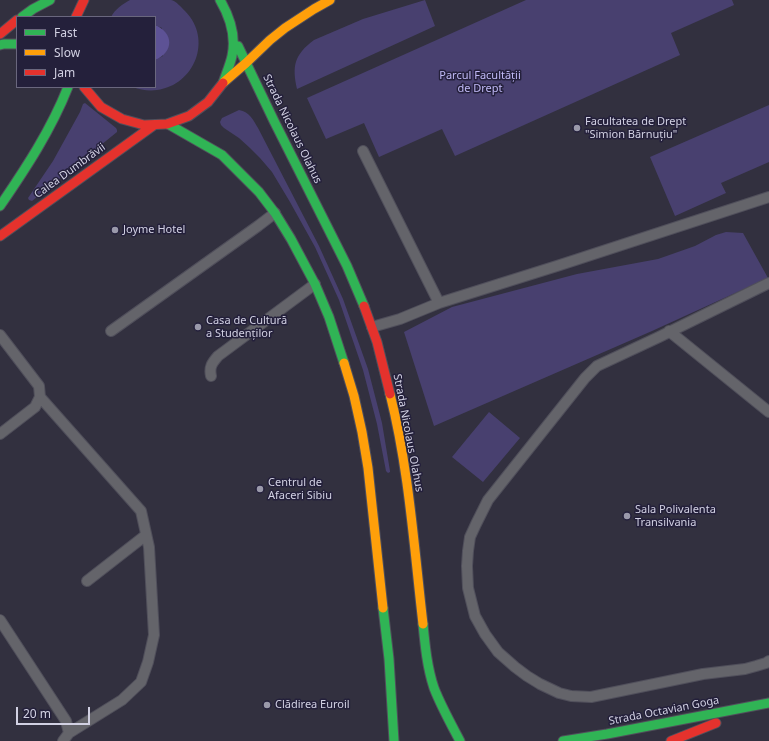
<!DOCTYPE html>
<meta charset="utf-8">
<style>
body{margin:0}
#map{position:relative;width:769px;height:741px;overflow:hidden;background:#32303f;font-family:"Noto Sans",sans-serif}
canvas{display:block}
.legend{position:absolute;left:16px;top:16px;width:140px;height:72px;box-sizing:border-box;background:#24203b;border:1px solid #6a677e;margin:0;padding:5px 7px;list-style:none;font-size:12px;color:#d2d1e3}
.legend li{display:flex;align-items:center;gap:8px;height:20px}
.legend b{width:20px;border:1px solid #6a677e}
.scale{position:absolute;left:16px;top:707px;width:74px;height:18px;box-sizing:border-box;border:2px solid #d2d1e3;border-top:0;padding-left:5px;font-size:12px;line-height:14px;white-space:nowrap;color:#d2d1e3;-webkit-text-stroke:3px #24203b;paint-order:stroke}
</style>
<div id="map">
<canvas width="769" height="741"></canvas>
<ul class="legend">
<li><b style="height:5px;background:#30b455"></b>Fast</li>
<li><b style="height:5px;background:#ff9f0a"></b>Slow</li>
<li><b style="height:5px;background:#e5322d"></b>Jam</li>
</ul>
<div class="scale">20 m</div>
</div>
<script>
const c = document.querySelector('canvas').getContext('2d');
c.lineJoin = 'round';
function fill(path, color) { c.fillStyle = color; c.fill(path, 'evenodd'); }
function strokePath(path, color, width, dash) { c.strokeStyle = color; c.lineWidth = width; c.lineCap = dash ? 'butt' : 'round'; c.setLineDash(dash || []); c.stroke(path); }
function write(font, color, halo, rows, align = 'center') {
  c.font = font + ' "Noto Sans",sans-serif'; c.lineWidth = 3; c.setLineDash([]); c.textBaseline = 'middle'; c.strokeStyle = halo; c.fillStyle = color; for (const [text, x, y, turn = 0] of rows) {
    c.save(); c.translate(x, y); c.rotate((+turn || 0) * Math.PI / 180); c.textAlign = isNaN(turn) ? turn : align; if (halo) c.strokeText(text, 0, 0); c.fillText(text, 0, 0); c.restore();
  }
}
fill(new Path2D(`
 M130,0c10,0 19,0 28,0 4,0 9,0 13,0 5,1 10,7 14,11 28,28 10,74 -28,79 -8,1 -17,0 -24,-3h22v-27l8,-4 -1,-28 -7,-3v-8h-44c4,-8 12,-13 19,-17z
 M425,0l10,26 -138,63c-5,-23 -3,-34 17,-49l49,-21z
 M526,0h206l2,5 -63,28 9,22c-75,34 -150,67 -225,101l-13,-27 -63,28 -15,-34 -38,16 -19,-41z
 M85,103l31,25 1,2v2l-85,69 -3,-1 -1,-2 25,-37 27,-49 3,-8z
 M769,105v57l-48,21 5,10 -51,23 -25,-59z
 M239,110c11,2 14,10 19,18l61,118 24,53 25,70 14,54 8,48v1l-2,1 -2,-2 -9,-47 -14,-54 -24,-70 -24,-53 -25,-45 -18,-30 -12,-14 -10,-10 -11,-10 -15,-10 -3,-3 -1,-3 2,-4z
 M726,232l17,1 25,45 -116,53 -218,95 -30,-94 48,-25 125,-33 81,-15 37,-13 21,-11z
 M489,412l31,26 -37,44 -31,-25z`), '#48406f');
fill(new Path2D(`
 M155,25c19,8 19,27 0,35z`), '#5d5295');
const lane = new Path2D(`
 M363,151l76,152
 M769,283l-110,54 -62,29 -12,12 -97,122 -12,24 -6,13 -2,14 -1,15 1,22 7,28 10,18 13,18 17,15 12,9 13,8 19,9 12,3 20,1 112,-23 42,-5 11,-3 10,-3 3,-2
 M372,327l28,-8 39,-16 121,-38 209,-68
 M111,331l147,-105 17,-13
 M669,331l100,81
 M0,335l39,51 1,11 -5,10 -35,27
 M211,376c-2,-9 1,-13 7,-20l97,-72
 M40,397l101,114 8,36 5,88 -6,27 -7,20 -19,18 -53,33
 M87,581l59,-46
 M0,620l66,101 3,12 -6,8`);
const fast = new Path2D(`
 M220,0c10,17 16,37 12,56 -2,9 -6,18 -9,27
 M22,17l11,-8 17,-9
 M0,45l4,-1h13
 M238,46l36,75 73,145 17,40
 M168,124l54,31 37,37 16,21 16,26 24,45 14,33 15,46
 M0,206c26,-38 51,-76 68,-119
 M383,608l6,51 5,82
 M423,624c2,21 4,43 11,64 7,18 17,36 26,53
 M563,741l44,-7 162,-31`);
const slow = new Path2D(`
 M224,82l22,-19 24,-23 15,-12 29,-19 16,-9
 M344,363l10,33 8,36 6,36 15,140
 M390,394c19,75 24,153 33,230`);
const jam = new Path2D(`
 M76,17l8,-17
 M0,34l17,-14
 M84,87l17,20 21,12 22,6 23,-1 22,-8 19,-14 15,-19
 M0,236l154,-111
 M364,306l13,36 13,52
 M671,741l45,-18`);
strokePath(lane, '#504f5b', 12);
strokePath(fast, '#504f5b', 11);
strokePath(slow, '#504f5b', 11);
strokePath(jam, '#504f5b', 11);
strokePath(lane, '#64646a', 10);
strokePath(fast, '#30b455', 9);
strokePath(slow, '#ff9f0a', 9);
strokePath(jam, '#e5322d', 9);
for (const [x, y, r, color] of [
 [577,128,4,"#9a99aa"],
 [115,230,4,"#9a99aa"],
 [198,327,4,"#9a99aa"],
 [260,489,4,"#9a99aa"],
 [627,516,4,"#9a99aa"],
 [267,705,4,"#9a99aa"]
]) { const dot = new Path2D(); dot.arc(x, y, r, 0, 2 * Math.PI); c.fillStyle = color; c.fill(dot); strokePath(dot, '#24203b', 1.5); }
write('11px', '#c0b9f6', '#24203b', [
 ["Parcul Facultății",480,76],
 ["de Drept",480,89]
]);
write('11px', '#d2d1e3', '#24203b', [
 ["Facultatea de Drept",585,122],
 ["\"Simion Bărnuțiu\"",585,135],
 ["Joyme Hotel",123,230],
 ["Casa de Cultură",206,321],
 ["a Studenților",206,334],
 ["Centrul de",268,483],
 ["Afaceri Sibiu",268,496],
 ["Sala Polivalenta",635,510],
 ["Transilvania",635,523],
 ["Clădirea Euroil",275,705]
], 'left');
write('11px', '#d2d1e3', '#24203b', [
 ["Strada Nicolaus Olahus",292,129,64],
 ["Calea Dumbrăvii",70,171,-36],
 ["Strada Nicolaus Olahus",408,433,79],
 ["Strada Octavian Goga",664,711,-11]
]);
</script>
